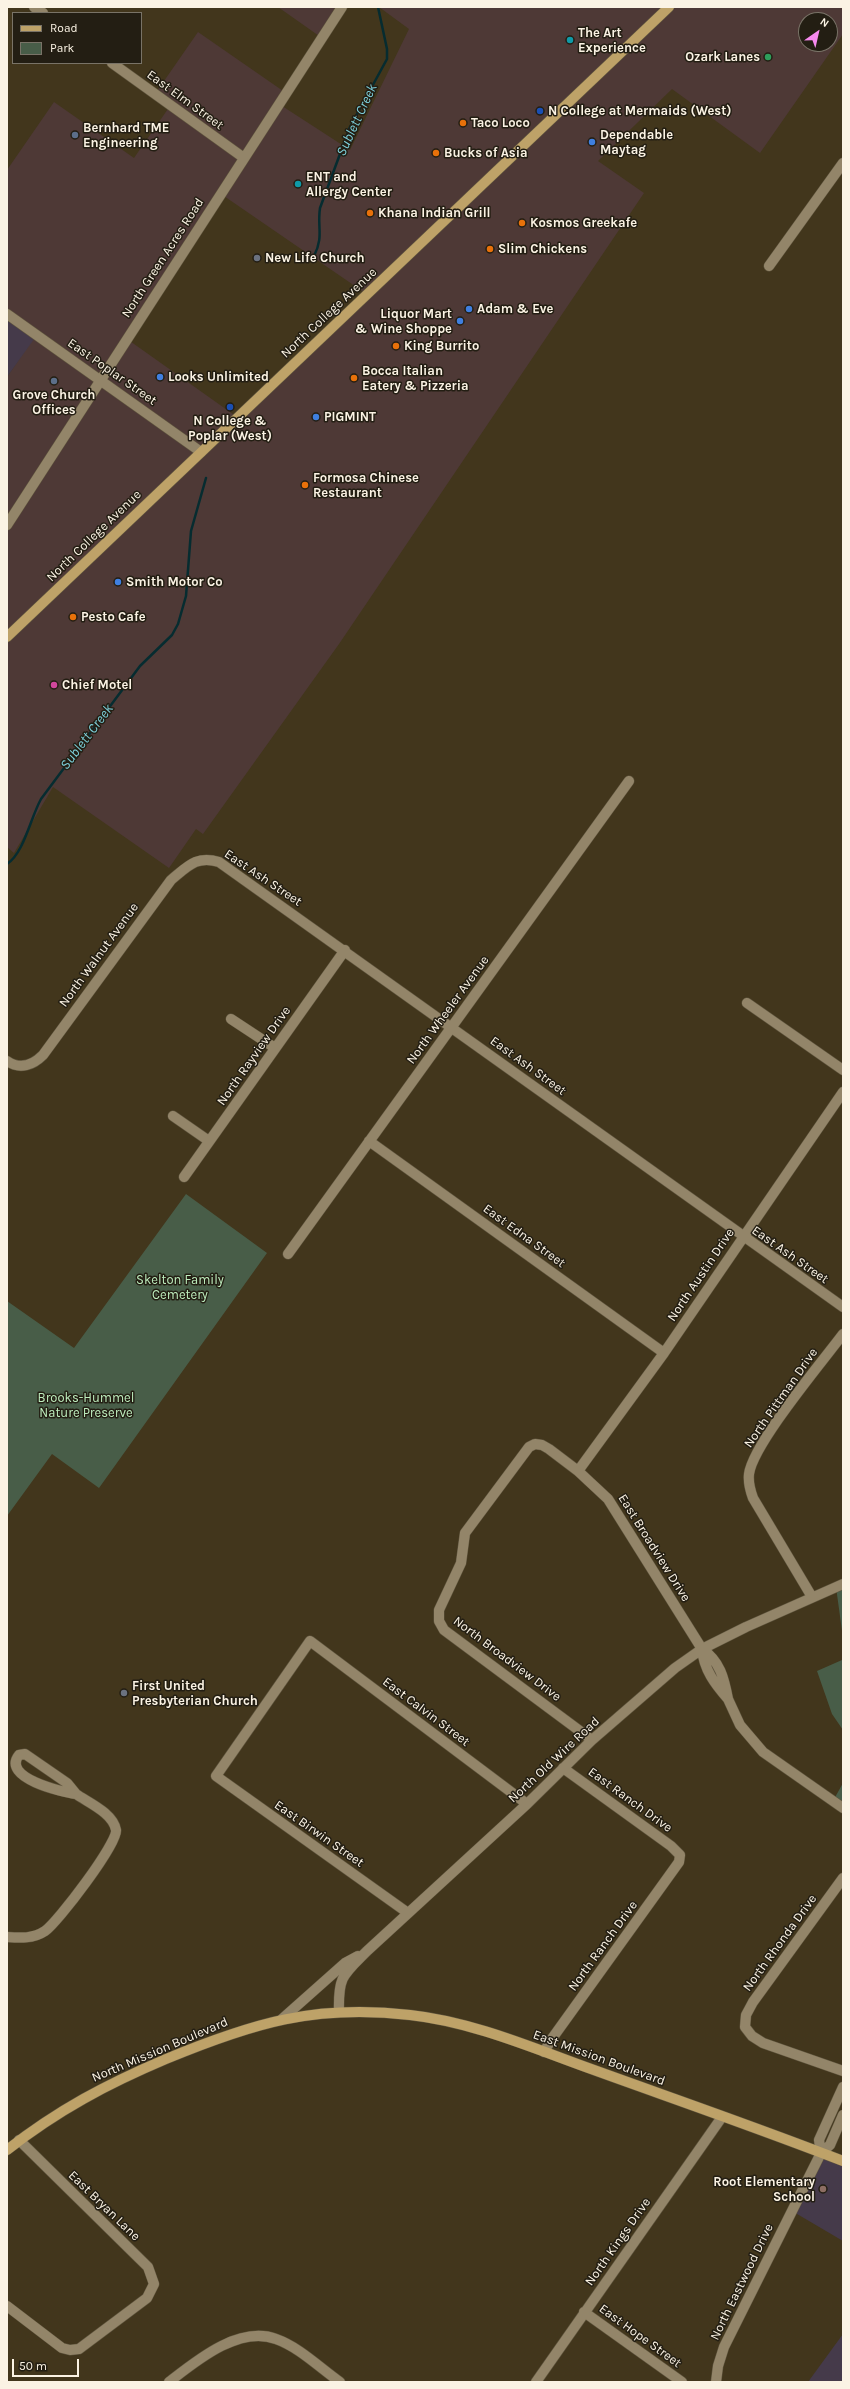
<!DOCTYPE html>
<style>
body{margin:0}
#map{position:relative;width:850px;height:2389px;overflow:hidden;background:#42361c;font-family:Karla,sans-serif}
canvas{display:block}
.frame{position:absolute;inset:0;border:8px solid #fbf3e4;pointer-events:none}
.legend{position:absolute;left:12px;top:12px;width:130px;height:52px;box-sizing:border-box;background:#231e13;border:1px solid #797367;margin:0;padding:5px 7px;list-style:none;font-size:12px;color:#fbf3e4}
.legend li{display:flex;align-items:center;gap:8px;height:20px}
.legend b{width:20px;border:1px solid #797367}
.north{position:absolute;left:798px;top:12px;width:40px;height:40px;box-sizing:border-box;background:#231e13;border:1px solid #797367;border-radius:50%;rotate:34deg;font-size:11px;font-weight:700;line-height:16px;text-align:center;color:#fbf3e4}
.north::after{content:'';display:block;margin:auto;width:14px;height:18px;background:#f689ee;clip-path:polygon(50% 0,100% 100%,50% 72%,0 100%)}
.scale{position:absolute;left:12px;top:2359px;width:67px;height:18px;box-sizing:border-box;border:2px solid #fbf3e4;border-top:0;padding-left:5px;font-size:12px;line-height:14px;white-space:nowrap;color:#fbf3e4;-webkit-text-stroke:3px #231e13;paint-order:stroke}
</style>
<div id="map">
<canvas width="850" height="2389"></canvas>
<div class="frame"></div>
<ul class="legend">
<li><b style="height:5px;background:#bea268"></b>Road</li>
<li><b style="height:11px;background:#485d48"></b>Park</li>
</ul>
<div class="north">N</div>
<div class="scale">50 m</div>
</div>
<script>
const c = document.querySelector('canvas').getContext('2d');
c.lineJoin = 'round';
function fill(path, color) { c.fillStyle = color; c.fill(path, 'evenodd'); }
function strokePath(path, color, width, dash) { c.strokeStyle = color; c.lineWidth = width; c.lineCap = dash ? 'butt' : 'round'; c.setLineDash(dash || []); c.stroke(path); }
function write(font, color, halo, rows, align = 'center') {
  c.font = font + ' Karla,sans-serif'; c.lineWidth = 3; c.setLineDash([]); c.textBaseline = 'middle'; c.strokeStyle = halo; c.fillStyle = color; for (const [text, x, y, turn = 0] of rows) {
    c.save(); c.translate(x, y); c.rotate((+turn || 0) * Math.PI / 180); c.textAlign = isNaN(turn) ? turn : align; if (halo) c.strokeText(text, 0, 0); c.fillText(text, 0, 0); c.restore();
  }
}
fill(new Path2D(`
 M278,7h64l-20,31z
 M379,7h464v27l-83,119 -88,-64 -74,72 46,32 -305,451 -136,190 -7,-5 -27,39 -116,-81 -39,66 -7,-6v-470l29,-42 -29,-21v-144l47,-68 80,56 36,-52 -15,-12 43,-62 88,61 -7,11 71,46 59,-121zM806,20h24v24h-24zM221,194l147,101 -131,122 -110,-78z`), '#4e3936');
fill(new Path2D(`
 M7,314l30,21 -30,42z
 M821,2153l22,8v80l-51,-30z
 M843,2334v48h-35z`), '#453a4a');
fill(new Path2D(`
 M186,1194l81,59 -168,235 -47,-34 -45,62v-215l67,47z
 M843,1584v54l-7,-51z
 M843,1641v89l-11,-16 -15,-43 25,-11z
 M843,1783v25l-10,-7z`), '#485d48');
strokePath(new Path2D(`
 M314,256c10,-20 3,-28 6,-48l30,-81 37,-68v-10l-9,-42
 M7,864c17,-11 23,-45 34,-65l99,-133 32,-31 6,-11 8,-28 5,-65 15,-53`), '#062c30', 2.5);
const minor = new Path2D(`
 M34,7l9,6
 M112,63l132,95
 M769,266l74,-103
 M7,314l194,138
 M7,525l335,-518
 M747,1003l96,67
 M231,1019l44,29
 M7,1061c13,9 26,4 36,-6l128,-175c17,-14 26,-25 48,-18l624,445
 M173,1116l36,25
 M369,1141l295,212
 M184,1177l161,-227
 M288,1254l341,-473
 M578,1471l86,-118 179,-261
 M812,1597l-59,-99c-3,-8 -5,-15 -4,-24 4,-30 73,-112 94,-140
 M728,1699l12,26 23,27 80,56
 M592,1740l-148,-110 -5,-9v-11l22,-47 4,-30 64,-86 6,-3 7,1 7,4 29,22 30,28 94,150c18,12 22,29 26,50 -13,-15 -24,-29 -26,-50
 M25,1754l42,29 9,11c-14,-2 -75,-16 -57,-39z
 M843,1878l-90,124 -7,13 -1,12 7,9 11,7 80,28
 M408,1913l-192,-137 94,-135 217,163
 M7,1937c13,1 26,2 38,-6 13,-9 73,-88 71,-101 -3,-17 -27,-27 -40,-36
 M339,2012c-1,-36 4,-37 28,-61l160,-147 65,-64 83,-72 27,-19 44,-22 97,-43
 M282,2019l63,-56 13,-7
 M544,2052l7,-12 128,-178 1,-7 -9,-9 -108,-78
 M821,2153l-2,-13 24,-53
 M7,2306l55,42 8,2 9,-1 68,-51 7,-14 -6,-17 -129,-127
 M584,2312l98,70
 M169,2382c27,-21 70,-57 107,-43 23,8 44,29 64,43
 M536,2382l186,-265
 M716,2382l2,-16 6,-19 97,-194 9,-8 13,-30`);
const major = new Path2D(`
 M7,637l662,-630
 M7,2150c51,-40 100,-66 159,-91 87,-36 149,-55 244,-44 64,7 125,34 184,55 83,30 167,59 249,91`);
strokePath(minor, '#5f553e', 11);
strokePath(major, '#5f553e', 11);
strokePath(minor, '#938569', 10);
strokePath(major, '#bea268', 10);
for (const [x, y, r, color] of [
 [570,40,4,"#0f9aa8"],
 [768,57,4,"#2e9e5b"],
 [540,111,4,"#1a4fb4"],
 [463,123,4,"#e8710a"],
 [75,135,4,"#5c6f8a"],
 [592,142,4,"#3f7fe0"],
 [436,153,4,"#e8710a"],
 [298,184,4,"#0f9aa8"],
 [370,213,4,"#e8710a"],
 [522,223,4,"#e8710a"],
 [490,249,4,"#e8710a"],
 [257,258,4,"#6b7280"],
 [469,309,4,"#3f7fe0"],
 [460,321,4,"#3f7fe0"],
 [396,346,4,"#e8710a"],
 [160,377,4,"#3f7fe0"],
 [354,378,4,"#e8710a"],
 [54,381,4,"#5c6f8a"],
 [230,407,4,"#1a4fb4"],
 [316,417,4,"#3f7fe0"],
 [305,485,4,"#e8710a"],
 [118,582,4,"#3f7fe0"],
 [73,617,4,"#e8710a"],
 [54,685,4,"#d1479c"],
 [124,1693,4,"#6b7280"],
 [823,2189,4,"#8d6e63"]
]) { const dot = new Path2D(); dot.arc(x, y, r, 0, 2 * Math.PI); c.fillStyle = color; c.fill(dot); strokePath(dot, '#231e13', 1.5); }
write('bold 13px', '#fbf3e4', '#231e13', [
 ["The Art",578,33],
 ["Experience",578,48],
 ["Ozark Lanes",760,57,"right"],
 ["N College at Mermaids (West)",548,111],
 ["Taco Loco",471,123],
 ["Bernhard TME",83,128],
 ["Engineering",83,143],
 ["Dependable",600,135],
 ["Maytag",600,150],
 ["Bucks of Asia",444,153],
 ["ENT and",306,177],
 ["Allergy Center",306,192],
 ["Khana Indian Grill",378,213],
 ["Kosmos Greekafe",530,223],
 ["Slim Chickens",498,249],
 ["New Life Church",265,258],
 ["Adam & Eve",477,309],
 ["Liquor Mart",452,314,"right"],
 ["& Wine Shoppe",452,329,"right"],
 ["King Burrito",404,346],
 ["Bocca Italian",362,371],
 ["Eatery & Pizzeria",362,386],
 ["Looks Unlimited",168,377],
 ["Grove Church",54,395,"center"],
 ["Offices",54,410,"center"],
 ["PIGMINT",324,417],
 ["N College &",230,421,"center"],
 ["Poplar (West)",230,436,"center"],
 ["Formosa Chinese",313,478],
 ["Restaurant",313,493],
 ["Smith Motor Co",126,582],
 ["Pesto Cafe",81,617],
 ["Chief Motel",62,685],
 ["First United",132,1686],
 ["Presbyterian Church",132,1701],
 ["Root Elementary",815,2182,"right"],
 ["School",815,2197,"right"]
], 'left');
write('13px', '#fbf3e4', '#231e13', [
 ["East Elm Street",185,100,36],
 ["North Green Acres Road",163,258,-57],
 ["North College Avenue",329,313,-43],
 ["East Poplar Street",112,372,35],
 ["North College Avenue",94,536,-44],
 ["East Ash Street",263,878,34],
 ["North Walnut Avenue",99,955,-54],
 ["North Wheeler Avenue",448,1010,-54],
 ["North Rayview Drive",254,1056,-55],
 ["East Ash Street",528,1066,36],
 ["East Edna Street",524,1236,36],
 ["East Ash Street",790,1255,35],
 ["North Austin Drive",701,1275,-56],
 ["North Pittman Drive",781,1398,-55],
 ["East Broadview Drive",654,1548,58],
 ["North Broadview Drive",507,1659,37],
 ["East Calvin Street",426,1712,37],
 ["North Old Wire Road",554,1760,-43],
 ["East Ranch Drive",630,1800,36],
 ["East Birwin Street",319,1834,35],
 ["North Rhonda Drive",780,1943,-54],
 ["North Ranch Drive",603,1946,-54],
 ["North Mission Boulevard",160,2050,-23],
 ["East Mission Boulevard",599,2058,20],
 ["East Bryan Lane",104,2206,44],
 ["North Kings Drive",618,2242,-55],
 ["North Eastwood Drive",742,2282,-64],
 ["East Hope Street",640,2336,36]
]);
write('13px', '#beeebe', '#231e13', [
 ["Skelton Family",180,1280],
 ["Cemetery",180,1295],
 ["Brooks-Hummel",86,1398],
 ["Nature Preserve",86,1413]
]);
write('italic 14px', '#7dd0db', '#231e13', [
 ["Sublett Creek",357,120,-65],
 ["Sublett Creek",87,737,-53]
]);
</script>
